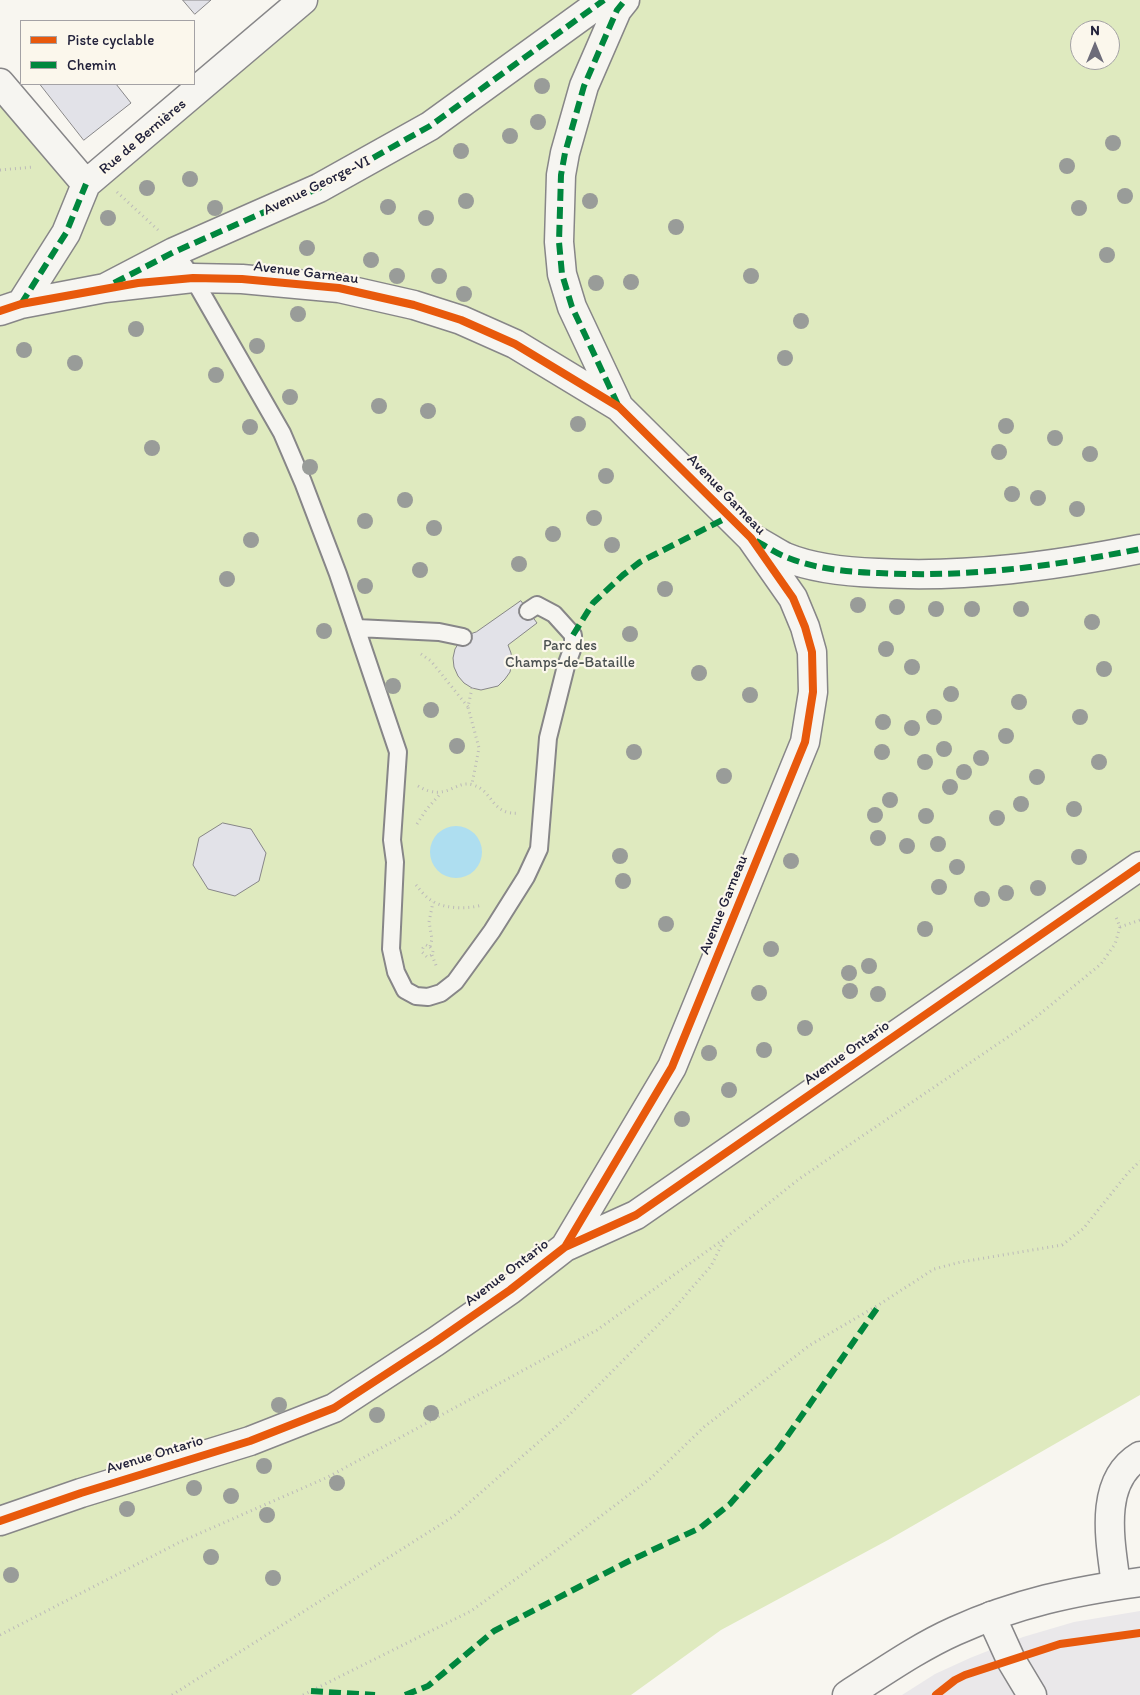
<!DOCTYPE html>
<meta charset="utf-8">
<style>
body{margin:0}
#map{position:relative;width:1140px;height:1695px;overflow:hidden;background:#f8f6f0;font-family:Itim,sans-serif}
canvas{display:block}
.legend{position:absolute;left:20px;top:20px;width:175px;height:65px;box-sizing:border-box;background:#fbf7ec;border:1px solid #a4a2a5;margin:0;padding:6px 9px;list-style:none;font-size:15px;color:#22223b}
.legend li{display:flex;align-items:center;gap:10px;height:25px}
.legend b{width:25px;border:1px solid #a4a2a5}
.north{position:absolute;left:1070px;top:20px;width:50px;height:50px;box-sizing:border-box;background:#fbf7ec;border:1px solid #a4a2a5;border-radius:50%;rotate:0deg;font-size:14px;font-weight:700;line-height:20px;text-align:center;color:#22223b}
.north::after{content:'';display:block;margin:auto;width:18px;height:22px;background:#6d6c7a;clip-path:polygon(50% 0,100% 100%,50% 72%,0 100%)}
</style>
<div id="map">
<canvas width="1140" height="1695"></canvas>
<ul class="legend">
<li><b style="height:6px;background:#e8590c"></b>Piste cyclable</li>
<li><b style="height:6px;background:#00873e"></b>Chemin</li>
</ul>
<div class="north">N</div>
</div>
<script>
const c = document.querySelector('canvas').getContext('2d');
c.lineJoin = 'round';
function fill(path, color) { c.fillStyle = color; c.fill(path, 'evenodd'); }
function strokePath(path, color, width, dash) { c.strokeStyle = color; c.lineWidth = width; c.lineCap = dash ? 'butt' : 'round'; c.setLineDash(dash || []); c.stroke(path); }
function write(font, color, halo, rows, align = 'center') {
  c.font = font + ' Itim,sans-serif'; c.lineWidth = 4.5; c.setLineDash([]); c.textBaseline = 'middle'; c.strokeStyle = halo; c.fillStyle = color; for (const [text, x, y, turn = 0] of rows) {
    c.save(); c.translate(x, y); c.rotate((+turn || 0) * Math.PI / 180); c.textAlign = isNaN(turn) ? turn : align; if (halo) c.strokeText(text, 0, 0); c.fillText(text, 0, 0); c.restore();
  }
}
fill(new Path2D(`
 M1140,1611v84h-238l33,-21 35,-16 53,-21 51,-15z`), '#eae8ea');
fill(new Path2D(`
 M303,0h837v1395l-252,145 -167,90 -90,65h-631v-1612l86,100zM1080,30h30v30h-30z`), '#dfeabf');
fill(new Path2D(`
 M430 852a26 26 0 1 1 52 0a26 26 0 1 1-52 0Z`), '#aedef0');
const building = new Path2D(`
 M183,0h28l-16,14z
 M40,84h76l15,19 -47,37z
 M521,601l16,22 -29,22 3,8 1,9 -2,10 -5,7 -7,7 -17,4 -9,-2 -8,-5 -6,-7 -4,-9 -1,-9 2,-9 5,-8 7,-6 9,-3z
 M223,823l28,6 15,24 -7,28 -24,15 -27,-7 -15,-24 6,-27z`);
fill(building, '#e2e2e8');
strokePath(building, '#878688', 1);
const lane = new Path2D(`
 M174,252l19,26 89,155 21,49 35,92 60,178 -6,88 3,22 -4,87 5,23 9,18 11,6 12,1 13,-4 14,-11 37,-51 34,-54 13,-28 9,-111 18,-72 7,-19v-12l-19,-21 -17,-9 -9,6
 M357,628l82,4 24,5`);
const street = new Path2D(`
 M0,83l86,101
 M105,288l88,-10 49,1 97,9 75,17 47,15 54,24 104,63 132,131 42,60 12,29 7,25 1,40 -8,50 -133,325 -107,180
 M21,304l45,-71 20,-49 217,-184
 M0,311l21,-7 84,-16 69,-36 145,-64 111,-62 174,-126
 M619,407l-47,-100 -10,-33 -3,-32 2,-67 4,-22 19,-67 33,-76 8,-10
 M755,540c10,5 20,12 30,17 29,12 62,15 93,16 88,5 176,-7 262,-24
 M0,1521l81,-28 169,-52 84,-33 101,-66 75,-52 55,-43 71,-32 504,-349
 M1116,1585c-5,-41 -19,-103 24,-129
 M991,1616l20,44 21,35`);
const primary = new Path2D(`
 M847,1695c35,-22 70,-47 108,-64 62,-28 119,-40 185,-49`);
strokePath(lane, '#878688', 20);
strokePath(street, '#878688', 31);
strokePath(primary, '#878688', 31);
strokePath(new Path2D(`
 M0,170l34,-3
 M117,192l41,38
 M421,654l10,7 37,46
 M472,688l-4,19 11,41 -7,36
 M418,786c29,17 37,-7 55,-1 21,6 18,31 47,28
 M417,824l9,-14 15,-17
 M416,885c5,6 11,14 18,17 12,7 35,7 48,3
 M1120,927l20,-7
 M430,947l3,4 -1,4 -5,2 -5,-5 1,-4 3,-3 4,2 2,-8 -3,-17 4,-20
 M432,955l5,13
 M0,1635l180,-93 148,-65 269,-147 127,-91 75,-60 231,-157 71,-58 14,-20 5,-17 -4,-10
 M172,1695l282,-179 111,-97 105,-106 41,-47 13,-26
 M303,1695l168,-84 84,-60 96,-73 53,-51 106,-82 70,-41 54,-35 27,-7 101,-17 21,-16 44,-55 13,-13`), '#bcbab9', 3, [1, 4]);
strokePath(lane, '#f6f5f1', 16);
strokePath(street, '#f6f5f1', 28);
strokePath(primary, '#f6f5f1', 28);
strokePath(new Path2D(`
 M114,283l60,-31 145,-64 111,-62 174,-126
 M21,304l45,-71 20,-49
 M618,405l-46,-98 -10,-33 -3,-32 2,-67 4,-22 19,-67 33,-76 8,-10
 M756,541c10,5 19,12 30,16 29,12 62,15 93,16 88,5 175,-7 261,-24
 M573,635l20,-32 30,-28 17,-13 90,-46
 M311,1691l64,4
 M405,1695l23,-9 66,-55 135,-70 71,-33 30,-24 49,-56 101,-144`), '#00873e', 6, [12, 6]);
strokePath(new Path2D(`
 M0,311l21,-7 117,-21 55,-5 49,1 97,9 75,17 47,15 54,24 104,63 132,131 42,60 12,29 7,25 1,40 -8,50 -133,325 -107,180
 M0,1521l81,-28 169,-52 84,-33 101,-66 75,-52 55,-43 71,-32 504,-349
 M936,1695l19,-15 10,-5 95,-31 80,-11`), '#e8590c', 8);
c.fillStyle = '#999c99';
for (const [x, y] of [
 [542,86],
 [538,122],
 [510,136],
 [1113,143],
 [461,151],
 [1067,166],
 [190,179],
 [147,188],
 [1125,196],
 [466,201],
 [590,201],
 [388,207],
 [215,208],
 [1079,208],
 [108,218],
 [426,218],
 [676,227],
 [307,248],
 [1107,255],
 [371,260],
 [397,276],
 [439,276],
 [751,276],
 [631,282],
 [596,283],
 [464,294],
 [298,314],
 [801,321],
 [136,329],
 [257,346],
 [24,350],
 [785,358],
 [75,363],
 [216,375],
 [290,397],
 [379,406],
 [428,411],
 [578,424],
 [1006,426],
 [250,427],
 [1055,438],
 [152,448],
 [999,452],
 [1090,454],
 [310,467],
 [606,476],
 [1012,494],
 [1038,498],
 [405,500],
 [1077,509],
 [594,518],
 [365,521],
 [434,528],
 [553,534],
 [251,540],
 [612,545],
 [519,564],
 [420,570],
 [227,579],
 [365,586],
 [665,589],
 [858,605],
 [897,607],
 [936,609],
 [972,609],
 [1021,609],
 [1092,622],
 [324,631],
 [630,634],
 [886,649],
 [912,667],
 [1104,669],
 [699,673],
 [393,686],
 [951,694],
 [750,695],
 [1019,702],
 [431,710],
 [934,717],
 [1080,717],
 [883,722],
 [912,728],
 [1006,736],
 [457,746],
 [944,749],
 [634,752],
 [882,752],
 [981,758],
 [925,762],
 [1099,762],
 [964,772],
 [724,776],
 [1037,777],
 [950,787],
 [890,800],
 [1021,804],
 [1074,809],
 [875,815],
 [926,816],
 [997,818],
 [878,838],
 [938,844],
 [907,846],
 [620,856],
 [1079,857],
 [791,861],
 [957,867],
 [623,881],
 [939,887],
 [1038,888],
 [1006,893],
 [982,899],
 [666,924],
 [925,929],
 [771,949],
 [869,966],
 [849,973],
 [850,991],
 [759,993],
 [878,994],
 [805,1028],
 [764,1050],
 [709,1053],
 [729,1090],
 [682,1119],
 [279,1405],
 [431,1413],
 [377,1415],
 [264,1466],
 [337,1483],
 [194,1488],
 [231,1496],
 [127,1509],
 [267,1515],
 [211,1557],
 [11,1575],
 [273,1578]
]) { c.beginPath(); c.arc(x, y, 8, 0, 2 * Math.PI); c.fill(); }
write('15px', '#22223b', '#fbf7ec', [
 ["Rue de Bernières",143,137,-40],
 ["Avenue George-VI",317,186,-26],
 ["Avenue Garneau",306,273,7],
 ["Avenue Garneau",726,495,46],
 ["Avenue Garneau",724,905,-68],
 ["Avenue Ontario",847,1053,-35],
 ["Avenue Ontario",507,1273,-37],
 ["Avenue Ontario",155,1455,-17]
]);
write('15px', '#4c5252', '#fbf7ec', [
 ["Parc des",570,646],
 ["Champs-de-Bataille",570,663]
]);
</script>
